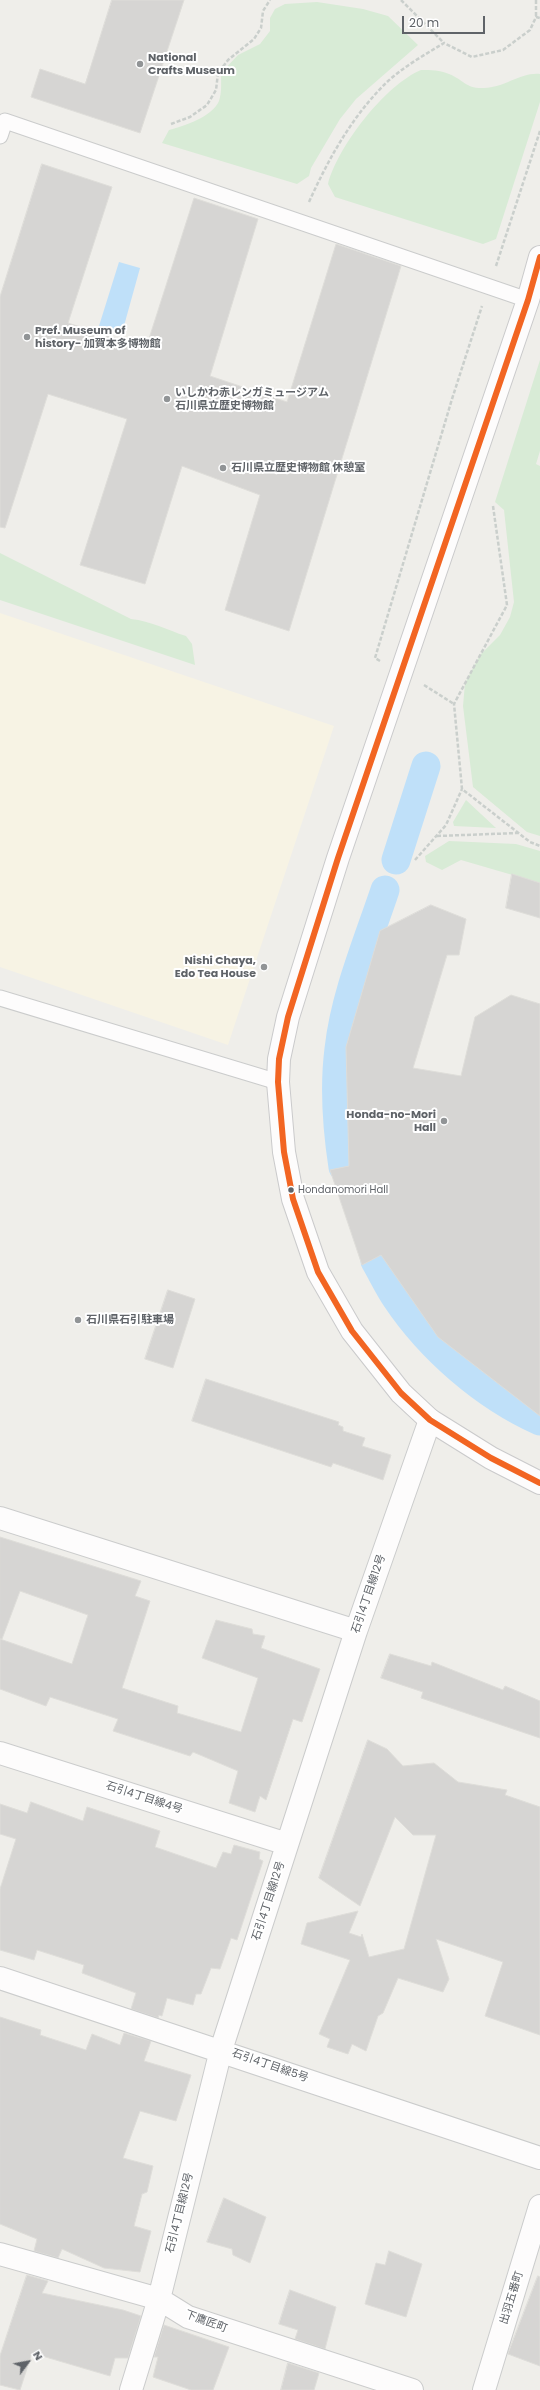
<!DOCTYPE html>
<meta charset="utf-8">
<style>
body{margin:0}
#map{position:relative;width:540px;height:2390px;overflow:hidden;background:#efeeea;font-family:Poppins,sans-serif}
canvas{display:block}
.north{position:absolute;left:8px;top:2342px;width:40px;height:40px;-webkit-text-stroke:3px #fff;paint-order:stroke;rotate:58deg;font-size:11px;font-weight:700;line-height:16px;text-align:center;color:#5f6368}
.north::after{content:'';display:block;margin:auto;width:14px;height:18px;background:#5f6368;clip-path:polygon(50% 0,100% 100%,50% 72%,0 100%)}
.scale{position:absolute;left:402px;top:16px;width:83px;height:18px;box-sizing:border-box;border:2px solid #5f6368;border-top:0;padding-left:5px;font-size:12px;line-height:14px;white-space:nowrap;color:#5f6368;-webkit-text-stroke:3px #fff;paint-order:stroke}
</style>
<div id="map">
<canvas width="540" height="2390"></canvas>
<div class="north">N</div>
<div class="scale">20 m</div>
</div>
<script>
const c = document.querySelector('canvas').getContext('2d');
c.lineJoin = 'round';
function fill(path, color) { c.fillStyle = color; c.fill(path, 'evenodd'); }
function strokePath(path, color, width, dash) { c.strokeStyle = color; c.lineWidth = width; c.lineCap = dash ? 'butt' : 'round'; c.setLineDash(dash || []); c.stroke(path); }
function write(font, color, halo, rows, align = 'center') {
  c.font = font + ' Poppins,"Noto Sans JP",sans-serif'; c.lineWidth = 4; c.setLineDash([]); c.textBaseline = 'middle'; c.strokeStyle = halo; c.fillStyle = color; for (const [text, x, y, turn = 0] of rows) {
    c.save(); c.translate(x, y); c.rotate((+turn || 0) * Math.PI / 180); c.textAlign = isNaN(turn) ? turn : align; if (halo) c.strokeText(text, 0, 0); c.fillText(text, 0, 0); c.restore();
  }
}
fill(new Path2D(`
 M0,613l334,113 -106,319 -228,-78z`), '#f7f3e4');
fill(new Path2D(`
 M317,2l46,7 25,7 30,29 -62,54 -16,20 -29,49 -2,8 -12,8 -135,-41 7,-13c15,-4 43,-13 50,-29 3,-9 2,-18 2,-28l17,-18 22,-11 10,-13v-13l5,-9 10,-5z
 M421,70c10,0 19,0 28,4 15,6 17,15 35,14 20,0 37,-16 56,-14v28l-44,137 -13,5 -148,-47 -7,-13c10,-38 57,-99 93,-114z
 M540,360v91l-4,13 4,2v370l-13,-4 -54,-45 -10,-81 2,-23 15,-28 20,-20 10,-18 4,-15 -10,-92 -9,-8z
 M0,553l131,66c20,2 36,11 55,17l6,8 3,21 -195,-65z
 M466,800l30,28 -42,-2 -1,-4z
 M449,841l67,3 24,7v32l-79,-23 -19,10 -16,-8 -1,-6z`), '#d8ebd6');
fill(new Path2D(`
 M119,262l21,6 -18,65 -23,-7z`), '#bfe0f9');
strokePath(new Path2D(`
 M396,860l30,-94
 M343,1167c-6,-39 -9,-79 -4,-118 6,-54 29,-108 46,-159
 M375,1261c7,12 13,25 21,37 34,51 88,98 144,123`), '#bfe0f9', 29);
const building = new Path2D(`
 M112,0h72l-44,133 -109,-36 9,-28 45,15z
 M42,164l70,23 -44,136 78,25 48,-150 64,21 -48,157 77,26 49,-158 65,22 -112,365 -64,-21 35,-115 -78,-29 -37,118 -65,-19 47,-146 -79,-25 -43,134 -5,-1v-230z
 M512,874l28,9v35l-34,-10z
 M431,905l35,14 -7,36h-12l-34,113 48,8 14,-59 36,-22 29,9v412l-102,-79 -57,-82 -19,10 -32,-95 19,-4 -3,-119 34,-116z
 M168,1290l27,9 -22,69 -28,-9z
 M206,1379l133,43 -1,3 5,2v4l22,7 -3,8 29,9 -8,25 -50,-17 -2,4 -139,-46z
 M0,1537l141,44 -6,15 15,5 -28,87 56,18 -1,7 64,19 17,-54 -56,-20 14,-38 36,9 1,5 12,2 -4,12 59,21 -18,53 -9,-3 -27,81 -6,-4 -5,16 -26,-9 9,-32 -45,-19 -3,4 -77,-25 5,-12 -68,-22 -4,9 -46,-17v-50l72,25 16,-49 -68,-24 -18,48h-2z
 M390,1654l41,12 1,-4 71,28 2,-4 35,15v37l-119,-40 2,-6 -42,-14z
 M368,1740l19,9 16,17 31,-3 24,19 49,8 -2,5 35,12v228l-55,-19 18,-54 -67,-23 13,40 -6,13 -45,-14 -15,35 -5,3 -12,35 -14,-7 -4,10 -21,-7 3,-8 -11,-5 31,-74 -49,-16 6,-21 51,-12 -9,22 12,4 1,-3 7,23 35,-8 32,-114h-23l-18,-18 -35,89 -41,-28z
 M31,1802l52,19 4,-14 73,24 -5,16 61,21 7,-16 8,2 3,-9 26,7 -1,7 4,2 -26,79 -6,-2 -11,31 -9,-1 -10,26h-5l-3,11 -26,-7 -5,18 -3,-1 -1,3 -27,-9 5,-16 -54,-20 2,-8 -47,-15 -3,10 -34,-10v-61l16,-50 -16,-5v-30l27,9z
 M0,2017l41,13 -1,5 46,15 6,-16 28,11 4,-12 27,8 -7,20 47,14 -15,46 -36,-10 -17,47 30,8 -6,26 -5,2 -8,32 17,5 -11,41 -36,-4 -42,-19 -4,9 -24,-7 3,-12 -37,-15z
 M224,2198l42,19 -16,46 -17,-8 -1,-6 -25,-7z
 M389,2251l33,13 -16,53 -41,-13 11,-41 9,2z
 M27,2275l21,6 -6,12 81,17 18,6 -13,42h-13l-5,18 -78,-23 -12,37 -20,-5v-29z
 M538,2276l2,1v89l-32,-12z
 M290,2290l46,17 -11,42 -30,-10 3,-9 -19,-6z
 M164,2325l65,22 -16,43h-22l-38,-13 5,-20h-4z
 M288,2363l31,10 -5,17h-33z`);
fill(building, '#d6d5d3');
strokePath(building, '#deddd9', 1);
const lane = new Path2D(`
 M0,136l5,-15 523,179
 M0,998l278,84`);
const street = new Path2D(`
 M0,1518l356,113
 M0,1753l287,91
 M0,1978l540,180
 M0,2254l159,45 29,18 224,73
 M131,2390l28,-91 62,-249 135,-419 74,-211
 M484,2390l56,-184`);
const secondary = new Path2D(`
 M540,257l-12,43 -190,558 -50,159 -9,42 -1,23 6,70 9,47 25,73 34,59 49,62 29,27 61,38 49,25`);
strokePath(lane, '#cbcccc', 17);
strokePath(street, '#cbcccc', 24);
strokePath(secondary, '#cacacb', 24);
strokePath(new Path2D(`
 M401,0l43,43
 M536,0v17
 M171,124l19,-7 17,-12 9,-15 2,-17 10,-13 26,-21 7,-11 2,-17 7,-11
 M309,202c19,-42 41,-82 73,-115 17,-18 41,-31 62,-44l28,14 31,-7 27,-20 6,-13 4,1
 M496,266l44,-135
 M493,506l14,99 -53,99 8,85 68,53 10,4
 M380,661l-5,-3 77,-259 30,-93
 M424,685l30,19
 M437,836l81,-3
 M415,860l31,-35 16,-36`), '#cacfcc', 2.5, [4, 2]);
strokePath(lane, '#fdfcfc', 15);
strokePath(street, '#fdfcfc', 22);
strokePath(secondary, '#fdfcfc', 22);
strokePath(new Path2D(`
 M540,257l-12,43 -190,558 -50,159 -9,42 -1,23 6,70 9,47 25,73 34,59 49,62 29,27 61,38 49,25`), '#f26522', 6);
for (const [x, y, r, color] of [
 [140,64,4,"#919496"],
 [27,337,4,"#919496"],
 [167,399,4,"#919496"],
 [223,468,4,"#919496"],
 [264,967,4,"#919496"],
 [444,1121,4,"#919496"],
 [291,1190,3.5,"#5f6368"],
 [78,1320,4,"#919496"]
]) { const dot = new Path2D(); dot.arc(x, y, r, 0, 2 * Math.PI); c.fillStyle = color; c.fill(dot); strokePath(dot, '#fff', 1.5); }
write('10px', '#5f6368', '#fff', [
 ["Hondanomori Hall",298,1190]
], 'left');
write('bold 11px', '#5f6368', '#fff', [
 ["National",148,58],
 ["Crafts Museum",148,71],
 ["Pref. Museum of",35,331],
 ["history- 加賀本多博物館",35,344],
 ["いしかわ赤レンガミュージアム",175,393],
 ["石川県立歴史博物館",175,406],
 ["石川県立歴史博物館 休憩室",231,468],
 ["Nishi Chaya,",256,961,"right"],
 ["Edo Tea House",256,974,"right"],
 ["Honda-no-Mori",436,1115,"right"],
 ["Hall",436,1128,"right"],
 ["石川県石引駐車場",86,1320]
], 'left');
write('11px', '#5f6368', '#fff', [
 ["石引4丁目線12号",369,1594,-71],
 ["石引4丁目線4号",144,1798,18],
 ["石引4丁目線12号",269,1901,-72],
 ["石引4丁目線5号",270,2066,19],
 ["石引4丁目線12号",180,2213,-76],
 ["出羽五番町",512,2298,-73],
 ["下鷹匠町",206,2322,20]
]);
</script>
